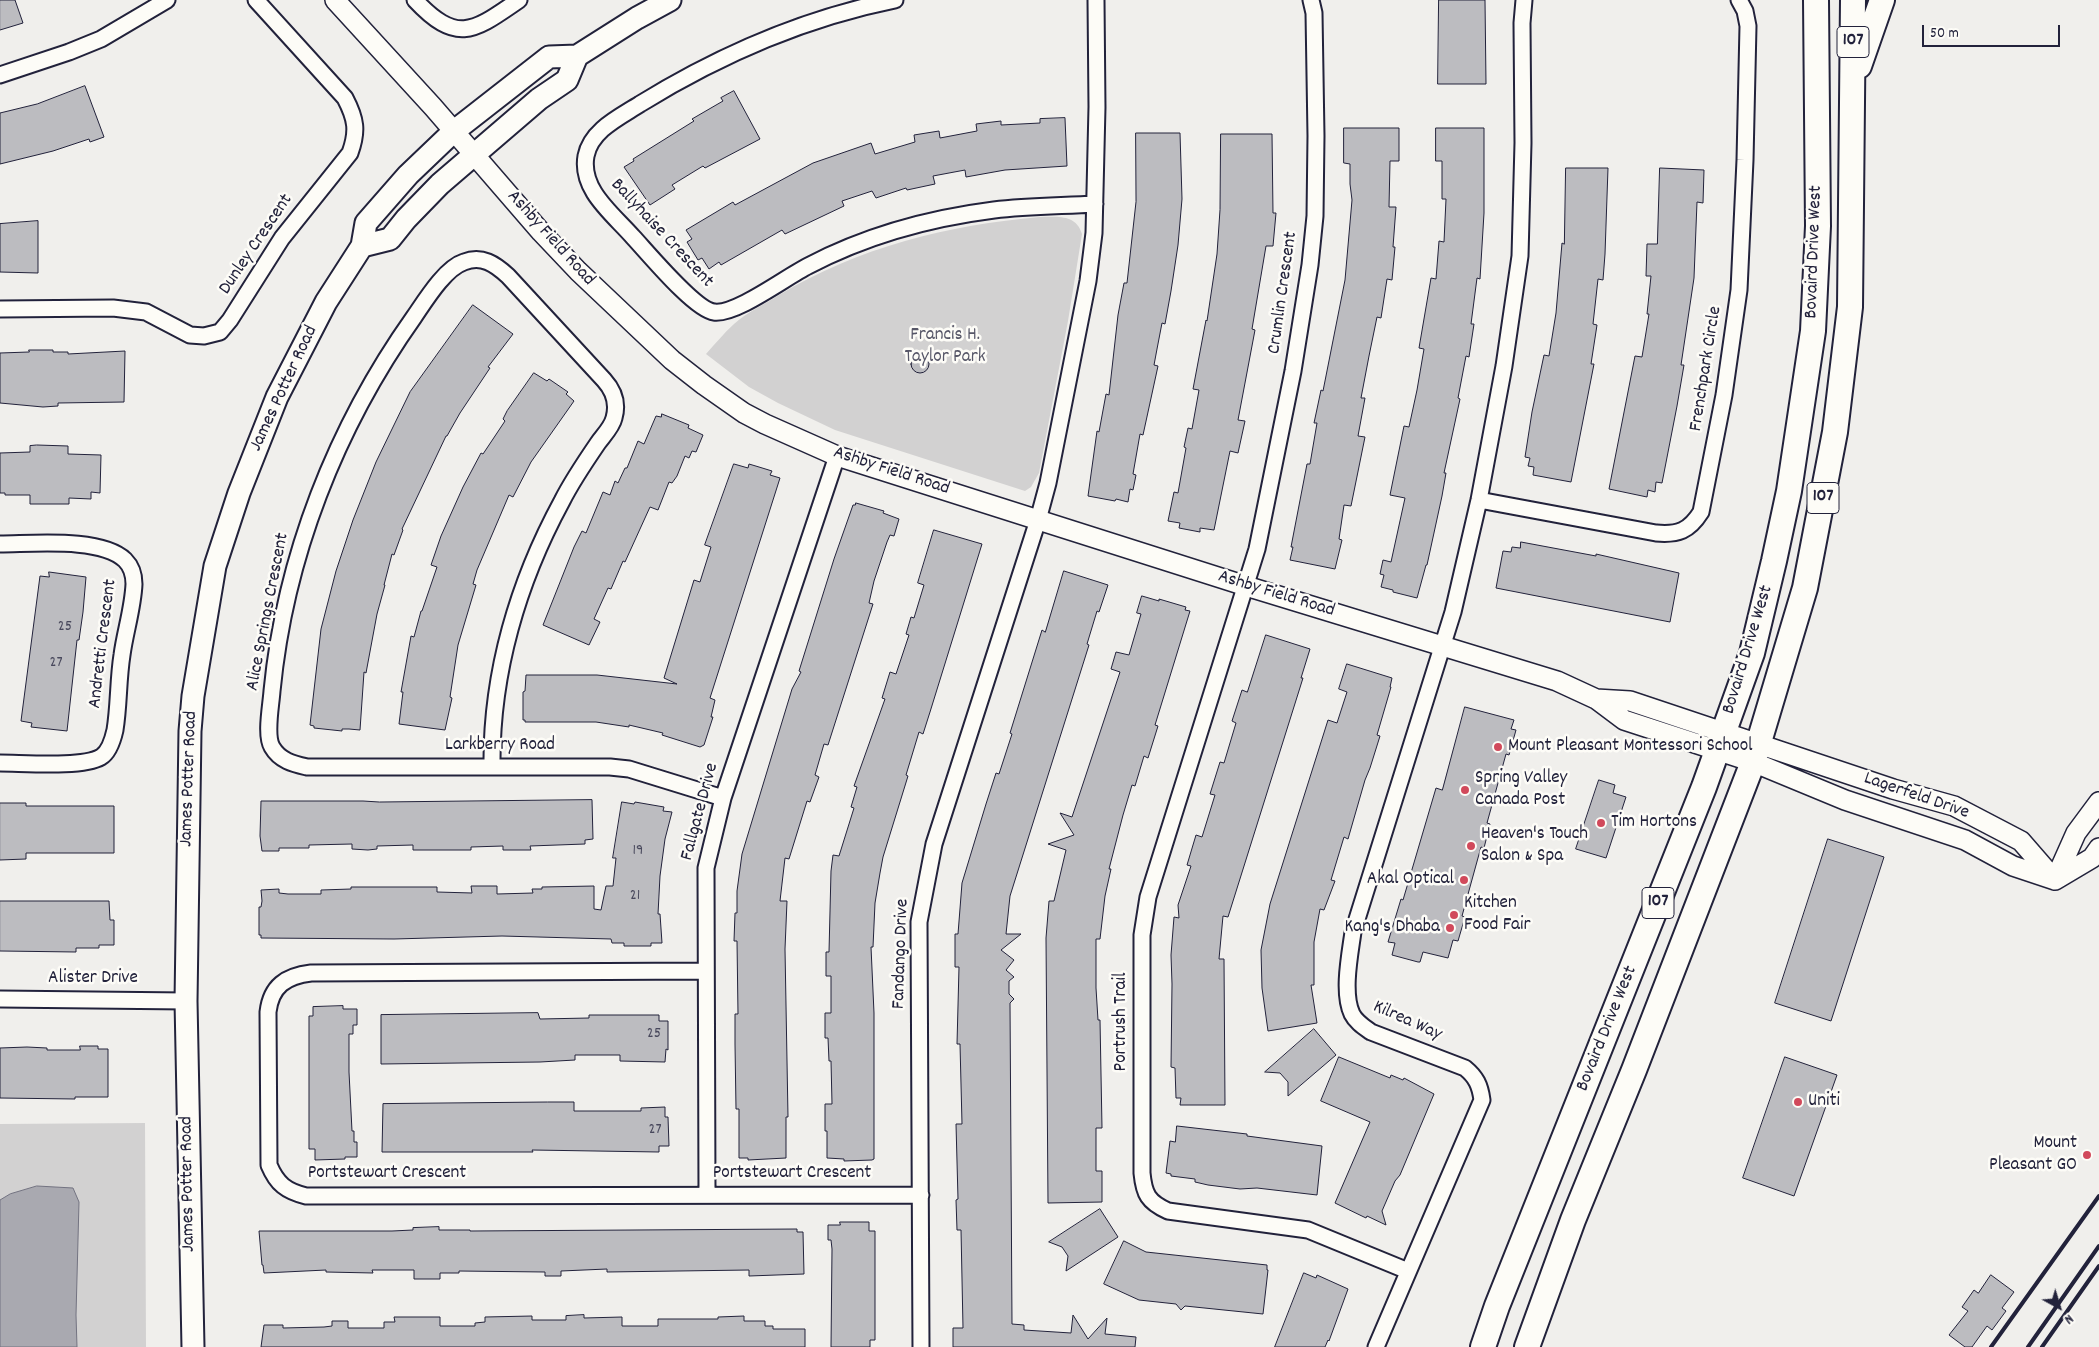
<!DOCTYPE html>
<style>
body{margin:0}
#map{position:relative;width:2099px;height:1347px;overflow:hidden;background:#f0efec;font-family:Dekko,sans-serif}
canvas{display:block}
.north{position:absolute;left:2034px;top:1282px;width:50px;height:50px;-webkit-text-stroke:4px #fdfcf7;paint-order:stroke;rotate:141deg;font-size:14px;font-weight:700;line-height:20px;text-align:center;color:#22223b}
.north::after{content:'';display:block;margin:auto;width:18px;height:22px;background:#22223b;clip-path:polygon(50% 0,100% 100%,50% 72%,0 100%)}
.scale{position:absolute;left:1922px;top:25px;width:138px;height:22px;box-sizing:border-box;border:2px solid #22223b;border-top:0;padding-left:6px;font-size:15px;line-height:18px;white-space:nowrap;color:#22223b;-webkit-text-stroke:4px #fdfcf7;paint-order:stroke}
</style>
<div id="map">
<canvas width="2099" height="1347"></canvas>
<div class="north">N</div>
<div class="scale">50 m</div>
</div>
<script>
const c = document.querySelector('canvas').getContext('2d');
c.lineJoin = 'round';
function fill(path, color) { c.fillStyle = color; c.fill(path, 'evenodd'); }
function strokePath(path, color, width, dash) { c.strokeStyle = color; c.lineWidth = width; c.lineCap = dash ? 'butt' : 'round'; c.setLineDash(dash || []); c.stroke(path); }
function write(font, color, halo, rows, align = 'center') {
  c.font = font + ' Dekko,sans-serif'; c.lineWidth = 5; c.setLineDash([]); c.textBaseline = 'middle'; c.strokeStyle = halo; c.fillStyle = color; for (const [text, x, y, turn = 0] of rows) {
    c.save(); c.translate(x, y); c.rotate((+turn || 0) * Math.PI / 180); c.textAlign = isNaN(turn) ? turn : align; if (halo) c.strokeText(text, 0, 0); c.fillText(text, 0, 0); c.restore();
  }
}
fill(new Path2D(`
 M1040,217c17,0 36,-3 42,17l-14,87 -29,152 -8,14 -6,4 -190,-61 -57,-27 -29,-16 -43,-33c9,-10 18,-21 28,-30 13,-12 31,-20 45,-29 80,-48 169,-70 261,-78z
 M145,1123l1,224h-146v-223z`), '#d2d1d1');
const water = new Path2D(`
 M37,1186l36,2 6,14 -3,113 1,32h-77v-147l10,-6z`);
fill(water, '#a9a9b0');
strokePath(water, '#737381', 1);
const building = new Path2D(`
 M0,0h15l8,23 -23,7z
 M1439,0h46l1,84h-48z
 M85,86l19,51 -14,5 -1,-3 -36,12 -53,13v-51l37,-9z
 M734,91l26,48 -55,29 -2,-2 -31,19 3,4 -25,16 -26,-38 10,-6 -1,-2 61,-38 -2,-2 31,-18 -2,-3z
 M1065,118l2,48 -62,4 -39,7 -1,-7 -32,6 2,8 -28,6 -1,-2 -30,10 -4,-7 -30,10 2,5 -59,28 -3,-4 -61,35 -2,-3 -10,7 -7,-11 -4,2 -11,-18 5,-3 -6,-9 47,-28 2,3 78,-42 58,-20 4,11 40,-12 -1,-7 25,-4 1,7 37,-7 -1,-7 25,-3v4l39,-2v-4z
 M1344,128h55v33h-9l-1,46h7l-3,40h2l-3,33 -5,-1 -6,39 -4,-1 -8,39 -8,42h4l-7,38 7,1 -14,69 -7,-1 -5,34 3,1 -7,29 -45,-9 3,-13h-2l16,-83h3l7,-41h-3l3,-14 4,-19 2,1 22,-111 7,-80 -2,-16v-20l-6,-1z
 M1436,128h48v85l-4,66 -3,-1 -6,46h3l-5,33 -3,-1 -8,42 2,1 -16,74h2l-4,23 -15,69h-1l-9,33 -24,-6v-2l-12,-3 3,-12 -4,-1 3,-14 8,2 14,-64 -15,-3 14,-69 5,1 8,-37 7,-41 -5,-1 12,-70 5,1 3,-38 5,1 2,-43h-4v-38h-6z
 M1136,133h44l2,66 -4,46 -7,46 -6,33 -3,-1 -5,26 -3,16 4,1 -15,69 -3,-1 -7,40 3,1 -3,15 -3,-1 -2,13 -12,-3 -1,2 -27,-5 9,-65 2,1 7,-38 3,1 9,-80 6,-32h3l9,-81z
 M1221,134h51l1,79h3l-3,33h-7l-14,83 3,1 -17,90 7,1 -7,32 -8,-2 -16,79 -14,-2v4l-21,-4 1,-5 -12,-2 6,-29 4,1 8,-45 -2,-1 4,-19 4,1 7,-39 -6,-1 13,-69 1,1 10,-67 3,-44z
 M1566,168h42l-3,86 -2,26 -5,-1 -5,45 4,1 -6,39h3l-23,118 -38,-7 1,-8 -6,-1 2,-8 -5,-1 7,-45 12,-57 5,1 7,-43 6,-70 2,1z
 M1660,168l44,2 -1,33 -6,-1 -3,76 -13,87h3l-7,41 -15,77 -6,-1 -1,10 -7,-2 -1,7 -38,-8 26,-133 7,1 7,-43h-2l4,-38h-5l1,-32h10z
 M38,221v52l-38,-1v-48z
 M473,305l40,29 -25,33 2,1 -30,45 -13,23h-1l-44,93 1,1 -9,25 -2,-1 -8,31h1l-8,29 -11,59 -2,-1 -4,58 -11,-1h-7v2l-28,-3v-2l-4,-1 11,-96 15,-58 17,-51 23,-58 34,-70z
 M29,350h24v2h15v2l57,-3 -1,51 -66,1v3l-15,1 -43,-4v-50l29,-1z
 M911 364a9 9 0 1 1 18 0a9 9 0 1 1-18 0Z
 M534,373l13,8 2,-2 19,13 -2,2 8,7 -43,61 -18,35 -4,-2 -32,75 -4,14 3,1 -18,60 -8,52 2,1 -7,32 -46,-6 4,-32h-2l10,-56 3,1 7,-26h1l15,-44 -6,-2 10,-29 22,-49 18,-34 2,1 22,-33 -2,-2 4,-8z
 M662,414l27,11 -1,3 15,7 -7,17 -4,-1 -3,7 -4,-2 -8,20 -5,7 -3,-1 -11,28 -8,-3 -25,55 -2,-1 -12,28 -3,-1 -14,31 6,3 -11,23 -46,-20 31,-78 8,-16 4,2 17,-41 7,3 5,-14 3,2 7,-15h2l11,-27 6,3 12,-28 5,1z
 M37,445l31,1v8l33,1 -1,38 -9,-1v7l-22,-1v6h-39v-9h-25v-2h-5v-40l30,-1v-6z
 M734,464l14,4 1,-4 10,3 13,4 -2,4 10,3 -70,220 5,2 -4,17h2l-9,28 -4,2 -38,-12 1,-2 -34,-8v2l-33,-5h-71v-2h-2v-28l2,-1 1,-16h71l80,9 -13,-6 30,-98 6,2 11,-35 -6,-2z
 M856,503l28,8 -1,2 16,6 -5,17 -4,-1 -3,7 -13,39 -5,22 4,1 -45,141 -4,-1 -9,31 4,2 -9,25 -3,-1 -18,58 -4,-1 -5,43h7l-2,48 3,168h-2v41l-38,2v-2h-9v-49h-3l-1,-65v-30h3l-1,-73h-3l1,-28h2v-22l5,-37 50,-165 9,-17 -2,-1 35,-112 19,-54h2z
 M934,530l48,14 -52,168 -7,22 -4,-2 -13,43 2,1 -25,81 -3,16 -5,30 -2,44h-2l3,66v146l-2,1 -28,1v-2l-17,-1v-27h-2v-27h7l-1,-43h-2l-1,-23h-3v-25h6v-37h-5v-24h3l2,-81 2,-16 6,1 15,-48 -3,-1 6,-20 -3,-1 31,-87 -3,-1 8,-26 6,2 13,-39 -3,-1 5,-17 3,1 10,-33 -6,-2z
 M1521,542l75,14v-2l83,19 -9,49 -174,-34 7,-37 8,1 1,-5 8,1z
 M1064,571l44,14 -9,27 -2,-1 -10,33 2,1 -79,251 -4,38h15l-20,16 13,10 -8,10 8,7 -5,4v13l5,5 -4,4 2,321 12,1v5l47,3 2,-18 15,24 19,-21 -2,16 31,3 -1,10h-182v-19h10l-2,-98h-4l-1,-30 2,-1 -2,-75h6l-2,-80h-3l2,-77h-4v-33h3l4,-51 24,-79 10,-31 3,1 13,-40 -2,-1 32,-103 3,2z
 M49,572l37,5 -3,35 -4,28h-2l-10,91 -36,-4 1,-4 -11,-2 19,-145 9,1z
 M1142,596l17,5v-2l27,8 -1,3 5,1 -35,114 3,1 -10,32 -4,-2 -9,30 -3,-1 -9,30 -14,54h2l-6,27 -5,43h-4v49l2,32h2l2,108h-6v43h6v31l-54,1 -2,-265 3,-37h5l12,-51 -18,-6 26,-9 -14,-22 12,4 48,-145 -9,-3 5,-17 13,3 12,-41 -4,-1z
 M1266,635l44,14 -9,29h2l-75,239 -5,-1 -4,43h5l1,146h-45l1,-7h-5l-1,-30 -4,-1 1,-83 -1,-29 3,-38 5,1 -1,-13 13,-39 -4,-1 9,-30 6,2 13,-42 -5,-1 10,-32 4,1 12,-40 -4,-2 10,-31 5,2z
 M1347,664l45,14 -2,9h1l-14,48 3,1 -10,32 -5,12 -17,59 -4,-2 -13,43 4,1 -11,29 -4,-1 -6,33v43h-3l6,38 -49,8 -6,-43 -1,-38 9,-46 58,-184 9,3 10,-31 -8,-3z
 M1465,707l49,13 -3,9 5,1 -7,25 -3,-1 -19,69 3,1 -6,24 -3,-1 -19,69 3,1 -7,24 -5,-1 -5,18 -25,-6 -3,10h-2l-26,-7 3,-12 -7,-1 13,-43 2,1 33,-112 6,2z
 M1599,780l16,5 -2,8 13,4 -20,61 -30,-9z
 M592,800l1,39 -8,1v4l-55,2 1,4h-28v-4l-32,1v3h-58v-5l-36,1v3l-9,1 -16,-1v-5l-43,1v3h-30v3h-17l-2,-15 1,-35h102l16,1z
 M622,802l12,2 1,-2 29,5 -1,4 9,1 -7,27 -5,37 -2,38h2l2,29h-11v3h-27v-3h-12l-1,-4 -109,-3 -108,3 -133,-1v-3h-2v-28h2l1,-6 -1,-11 18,-1v4l9,1h33v-4l30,-1v-2h86v5l35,1 -1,-7h26v8l36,-1 -1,-4h10v-2l52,-1v23l7,1 5,-24h7l3,-28h-3z
 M0,803h26v3h88v47h-88v6l-26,1z
 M1828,839l56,18 -53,164 -56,-18z
 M0,901h109l1,19h4v25h-15v3h-23v4l-76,-1z
 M343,1006v3h14v16h-4v9h-4v38l3,59h2v11h3v15h-12v2l-30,1v-11h-6v-133h4v-9z
 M538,1013l2,6 49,-1v-3h70v6h9v29l-2,-1 -1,13 -45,-1v-6h-45v5l-35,2 -159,2v-49z
 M1314,1029l22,26 -48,41v-14l-8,-9 -15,-1z
 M80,1046h18v3h10v48h-33v2l-75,-1v-50l27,-1 20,1v2h33z
 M1339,1057l51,21 1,-3 12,5 1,-2 30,16 -34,81 -5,6 -13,30 4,14 -19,-9 -1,2 -31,-15 35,-81 -49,-21z
 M1785,1057l52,18 -43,121 -51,-18z
 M548,1102h26v9h67v-3l24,-1v10h3l1,29h-10v6l-127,-2 1,2h-151l1,-48z
 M1177,1126l70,8v2l75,10 -5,49 -60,-7 -17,1 -32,-4 -13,-3v-3l-24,-3v-2l-5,-1 4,-32 5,1z
 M1100,1209l18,28 -52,34 2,-15 -6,-9 -13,-5z
 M840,1222h29v9h6v109h-5v7h-39l1,-98 -1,-9h-3v-15h12z
 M439,1227v3h31v1l327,-2v3h6l1,42 -55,2v-6l-142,2v-3l-46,2v5h-16v-4l-86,-1v2h-19v6h-26v-9h-42l1,3 -47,-1v-2l-62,3 -1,-8h-1l-3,-34h133l21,-1v-2z
 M1124,1241l22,11 121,13v5h1l-5,44 -78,-8 -4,4 -5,-6 -37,-4 -35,-16z
 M1304,1273l12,5 1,-3 31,14 -19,52 -1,-1 -3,7h-50z
 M1991,1275l23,17 -12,16 4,3 -14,19 -5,-4 -15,21h-7l-16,-12 19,-24 -6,-4 12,-17 4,3z
 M584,1315v3l38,-1v9h36v-7h60v-2l26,-1v5h21v5h8v3h32v18h-544l3,-22h19v3l41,-1 8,-1v-5h16v7h36v-6h11l-1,-5h46v9h35v-3l10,-1v-5l47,-1v4h34v-4z`);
fill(building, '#bcbcc0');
strokePath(building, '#22223b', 1);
const minor = new Path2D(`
 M415,0c43,46 60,30 104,0
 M895,0c-90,18 -177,56 -255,104 -20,13 -49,26 -54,52 -6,34 27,58 47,81 15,16 62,73 81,75 22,3 72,-35 94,-46 57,-30 123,-48 186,-56 33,-4 67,-4 101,-6
 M1311,0l3,13 2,123 -1,80 -5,49 -17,106 -36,178 -109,348 -6,38v238c2,21 6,29 26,38l140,19 100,41
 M0,75l69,-23 32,-13 66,-39
 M0,309l113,-1 33,4 44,23 14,1 16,-4 10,-12 52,-82 68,-85c8,-22 6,-34 -5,-55l-89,-98
 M1479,500l177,33c22,2 33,-2 45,-21l23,-117 15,-105 6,-130 3,-134 -3,-15 -6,-11
 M0,544c33,0 101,-7 125,16 7,7 9,15 9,24 -1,24 -9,48 -12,71 -4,25 -3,51 -7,75 -2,9 -6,22 -14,27 -19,11 -77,6 -101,6
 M492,766c-1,-93 26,-184 70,-265 10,-20 23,-39 36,-58 5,-7 14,-16 16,-25 4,-14 0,-27 -10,-38l-96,-104c-13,-12 -26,-21 -44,-14 -19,6 -39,39 -50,55 -78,110 -129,240 -142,374 -1,15 -7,44 0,56 8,14 22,17 35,20h303l19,2 94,29
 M705,971l-394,2c-25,3 -40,13 -43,39l1,153c8,19 17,26 37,31l615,-1
 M0,999l186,2
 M707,1194l-1,-326 17,-70 114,-342
 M921,1347l-2,-425 15,-78 104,-324 10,-37 40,-202 6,-48 3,-126 -1,-107
 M1376,1347l106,-247c-2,-15 -6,-23 -17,-32l-94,-36c-7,-5 -15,-10 -19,-18 -10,-21 -2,-60 1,-82l100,-320 26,-112 25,-134 16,-110 3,-113 -1,-120 2,-23`);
const tertiary = new Path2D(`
 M335,0l98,107 108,125 37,39 94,89 32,25 40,28 21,11 72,32 409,130 311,95 39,18 28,21 129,42 92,38 120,40 48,26 42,14 37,-22 7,-10
 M1596,699l34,2 263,88 61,17 67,35 33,38
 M2055,880l21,-47 23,-31`);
const secondary = new Path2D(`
 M577,56l60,-38 33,-18
 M362,246l28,-7 16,-20 34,-35 99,-85 28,-19 10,-24
 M193,1347l-7,-346 4,-270 3,-35 22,-130 24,-73 38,-96 49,-95 36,-56 4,-23 42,-48 45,-43 96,-75 28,-1`);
const primary = new Path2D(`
 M1859,66l23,-66
 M1483,1347l14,-41 207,-519 48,-134 22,-92 15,-70 24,-160 5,-105 -2,-226
 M1527,1347l46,-127 61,-150 119,-308 52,-174 30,-156 15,-125 3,-307`);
strokePath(minor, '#22223b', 19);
strokePath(tertiary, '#22223b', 22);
strokePath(secondary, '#22223b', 25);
strokePath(primary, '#22223b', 28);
strokePath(minor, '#fdfcf7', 15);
strokePath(tertiary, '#fdfcf7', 19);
strokePath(secondary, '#fdfcf7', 21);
strokePath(primary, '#fdfcf7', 24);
strokePath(new Path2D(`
 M1991,1347l108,-151
 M2028,1347l71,-101
 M2042,1347l57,-81`), '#22223b', 4);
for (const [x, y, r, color] of [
 [1498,747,5,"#d1495b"],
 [1465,790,5,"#d1495b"],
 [1601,823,5,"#d1495b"],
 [1471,846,5,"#d1495b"],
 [1464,880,5,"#d1495b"],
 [1454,915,5,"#d1495b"],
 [1450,928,5,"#d1495b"],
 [1798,1102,5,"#d1495b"],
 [2087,1155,5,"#d1495b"]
]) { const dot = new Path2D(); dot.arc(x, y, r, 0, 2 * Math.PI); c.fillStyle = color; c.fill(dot); strokePath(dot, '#fdfcf7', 2); }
write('16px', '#48485c', null, [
 ["25",65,628],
 ["27",56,664],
 ["19",638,852],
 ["21",635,897],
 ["25",654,1035],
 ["27",655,1131]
]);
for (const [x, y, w] of [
 [1853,42,32],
 [1823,498,32],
 [1658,903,32]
]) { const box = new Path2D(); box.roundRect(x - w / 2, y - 15.5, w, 31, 4); c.fillStyle = '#fdfcf7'; c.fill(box); strokePath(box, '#22223b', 1); }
write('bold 18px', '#22223b', null, [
 ["107",1853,42],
 ["107",1823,498],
 ["107",1658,903]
]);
write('19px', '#22223b', '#fdfcf7', [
 ["Ballyhaise Crescent",661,234,47],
 ["Ashby Field Road",550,239,48],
 ["Dunley Crescent",257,245,-56],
 ["Bovaird Drive West",1815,252,-88],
 ["Crumlin Crescent",1284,293,-82],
 ["Frenchpark Circle",1707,369,-81],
 ["James Potter Road",285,389,-65],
 ["Ashby Field Road",891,472,18],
 ["Ashby Field Road",1276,595,17],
 ["Alice Springs Crescent",269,612,-79],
 ["Andretti Crescent",104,644,-83],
 ["Bovaird Drive West",1749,650,-73],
 ["Larkberry Road",500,746],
 ["James Potter Road",190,779,-88],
 ["Lagerfeld Drive",1916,797,19],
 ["Fallgate Drive",701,812,-75],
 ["Fandango Drive",902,954,-88],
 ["Alister Drive",93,979],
 ["Portrush Trail",1122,1022,-90],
 ["Kilrea Way",1407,1022,24],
 ["Bovaird Drive West",1608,1029,-68],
 ["Portstewart Crescent",387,1174],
 ["Portstewart Crescent",792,1174],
 ["James Potter Road",189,1184,-91]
]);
write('19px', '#575768', '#fdfcf7', [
 ["Francis H.",945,336],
 ["Taylor Park",945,358]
]);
write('19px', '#22223b', '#fdfcf7', [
 ["Mount Pleasant Montessori School",1508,747],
 ["Spring Valley",1475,779],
 ["Canada Post",1475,801],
 ["Tim Hortons",1611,823],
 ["Heaven's Touch",1481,835],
 ["Salon & Spa",1481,857],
 ["Akal Optical",1454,880,"right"],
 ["Kitchen",1464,904],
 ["Food Fair",1464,926],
 ["Kang's Dhaba",1440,928,"right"],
 ["Uniti",1808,1102],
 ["Mount",2077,1144,"right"],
 ["Pleasant GO",2077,1166,"right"]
], 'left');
</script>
